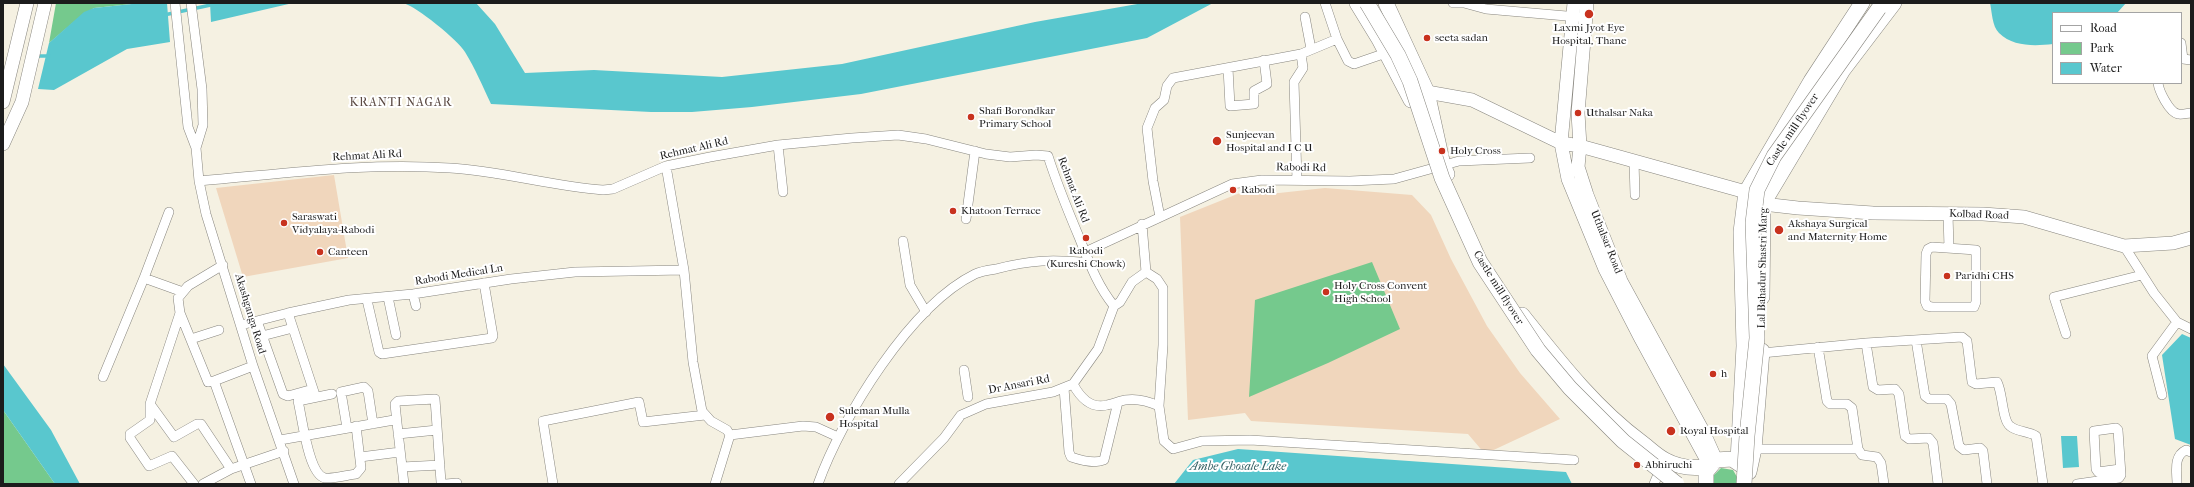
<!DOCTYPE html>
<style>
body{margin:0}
#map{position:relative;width:2194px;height:487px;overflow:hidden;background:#f5f1e2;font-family:"IM FELL French Canon",serif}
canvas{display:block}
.frame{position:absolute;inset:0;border:4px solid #1c1c1c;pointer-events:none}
.legend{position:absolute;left:2052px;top:12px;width:130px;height:72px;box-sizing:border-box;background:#fff;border:1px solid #a4a4a4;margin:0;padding:5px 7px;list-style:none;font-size:12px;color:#1c1c1c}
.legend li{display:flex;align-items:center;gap:8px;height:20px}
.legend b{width:20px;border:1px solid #a4a4a4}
</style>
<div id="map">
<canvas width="2194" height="487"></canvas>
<div class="frame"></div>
<ul class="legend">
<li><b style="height:5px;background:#fff"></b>Road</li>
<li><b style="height:11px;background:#75c98d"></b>Park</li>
<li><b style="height:11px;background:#59c7ce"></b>Water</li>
</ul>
</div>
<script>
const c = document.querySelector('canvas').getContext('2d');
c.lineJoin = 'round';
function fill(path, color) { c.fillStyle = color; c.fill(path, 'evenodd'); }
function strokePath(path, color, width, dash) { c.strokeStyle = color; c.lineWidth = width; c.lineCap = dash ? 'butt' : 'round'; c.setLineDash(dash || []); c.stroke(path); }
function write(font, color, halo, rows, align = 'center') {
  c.font = font + ' "IM FELL French Canon",serif'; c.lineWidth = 4; c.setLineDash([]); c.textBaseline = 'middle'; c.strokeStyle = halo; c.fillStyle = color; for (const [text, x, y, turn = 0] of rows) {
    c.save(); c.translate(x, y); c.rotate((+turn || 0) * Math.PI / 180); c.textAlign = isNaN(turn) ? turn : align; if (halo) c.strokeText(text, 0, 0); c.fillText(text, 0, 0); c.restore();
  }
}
fill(new Path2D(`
 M334,175l14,83 -105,19 -27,-89z
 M1325,188l87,7 19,20 20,44 36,67 33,47 40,46 -75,35 -17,-20 -217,-13 -6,-8 -57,7 -8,-203 60,-24h39z`), '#f0d6bc');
fill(new Path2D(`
 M56,3h85l-47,5 -19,13 -26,22z
 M1372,262l28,67 -72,34 -79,34 6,-97z
 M3,410l52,74h-52z
 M1721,468l12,2 4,7v7h-24v-8z`), '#75c98d');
fill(new Path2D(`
 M141,3h26l3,39 -43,7 -73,41 -16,-1 11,-46 35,-31 10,-4z
 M210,3h83l-82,19z
 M403,3h73l19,21 30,49 69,-3 128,7 120,-13 193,-42 108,-19h70l-66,35 -286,56 -109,13 -60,5h-41l-160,-8c-8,-17 -16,-36 -26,-52 -7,-12 -49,-46 -62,-49z
 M1990,3h136l-9,10h-64v31c-18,2 -40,3 -54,-11 -7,-7 -7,-21 -9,-30z
 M2182,334l9,4v107l-16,-6 -13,-84z
 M3,364l48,66 29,54h-25l-52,-74z
 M2061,436h16l2,31 -16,1z
 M1238,449l328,23 6,12h-398l19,-24z`), '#59c7ce');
strokePath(new Path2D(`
 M164,15l56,-12
 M35,56h14`), '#59c7ce', 3.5);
const street = new Path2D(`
 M175,3l13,124 8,21 3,33 7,33 47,152 41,118
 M191,3l11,86 1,36 -7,23
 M1325,3l12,36
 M1453,3h11l22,6 92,8
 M1305,17l6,32
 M2181,43l2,16 8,1
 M1228,68l2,38 24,-2v-13l13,-7 -3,-24
 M2158,83c1,8 11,29 20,31 4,1 9,-1 13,-1
 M778,145l5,47
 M1634,161l1,34
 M666,166l18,104 9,92 9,49 9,10 16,9 3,5 -15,49
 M1297,180l-3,-98 9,-14 -2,-14
 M199,181c83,-7 167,-19 251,-13 51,3 101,18 153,22l10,-1 53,-23 44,-9 68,-12 74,-7 46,-3 28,4 60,15 24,3 26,-2 12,1c9,28 20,55 31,81 10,25 18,48 35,69l-16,43 -25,35 -20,8 -67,12 -25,11 -17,23 -45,46
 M1948,214l1,34
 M1160,217l-7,-36 -6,-53 8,-20 9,-8 3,-14 6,-8 128,-24 36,-15 11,22 6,3 32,-11
 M966,219l9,-68
 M1142,224l4,48 11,7 6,9v57l-4,61 5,35 9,8 29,-8 48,-1 324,20
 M903,241l7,44 16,27
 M2124,246l30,47 23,29 14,7
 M1932,247l44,3v52l-2,5h-42l-5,-1 -2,-5 1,-47 2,-5z
 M1085,252l147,-68 30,-4 88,1 44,-2 65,-18 71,-3
 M223,265l-35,21 -10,12 2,15 28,69 6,-1 37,103
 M144,278l25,-66
 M413,294l3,12
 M388,297l8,38
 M367,300l12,52 3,2 110,-16 1,-2 -9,-53
 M1114,306l6,-4 12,-20 14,-10
 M180,313l-30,91v16l-20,14v4l19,28 23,-10 22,28
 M288,313l27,82
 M257,321l26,73 5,2 25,-7
 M241,325l47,-12 61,-13 64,-6 98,-15 64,-7 109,-2
 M2066,334l-12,-37 88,-22
 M262,336l31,-8
 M191,339l28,-9
 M1916,340l9,56 4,3h18l4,5 8,42 5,4 16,-2 3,3 4,33
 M1866,343l7,44 5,3 17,-1 4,5 6,42 4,3 20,-1 4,5 5,41
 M1818,347l9,54 3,3h17l5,4 6,41
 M1762,353l104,-10 96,-6 5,4 5,41 4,2 21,-2c6,11 5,38 13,44 7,6 18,5 26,10l7,48
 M964,370l4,27
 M103,377l41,-99 39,14
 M214,381l39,-15
 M1073,384c7,13 17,25 34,21 6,-1 12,-4 18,-5 12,-2 23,1 34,6
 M1064,388l5,64 2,5c9,3 24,7 33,3l14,-58
 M332,394l-34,7c4,15 10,74 27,77 9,1 22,-3 31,-4l5,-6 -5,-42
 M2162,395l-10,-39 25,-34
 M150,404l24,33 23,-13h4l30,45
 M397,423l-2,-19 3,-3 37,-2 6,83 2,2
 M347,428l-6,-36 23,-5 4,4 5,33
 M398,434l39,-4
 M730,435l73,-9 13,1 22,10
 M280,440l114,-20 3,3 7,61
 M1754,449h104l4,6 15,2 4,6 3,21
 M360,457l40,-5
 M402,467l38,-2
 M203,484l28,-15 53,-18
 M446,484l11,-1
 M553,484l-10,-63 96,-19 4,20 62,-7
 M818,484c24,-67 92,-178 157,-210 6,-3 14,-4 21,-5 34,-9 57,-10 93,-6
 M1654,484l7,-17
 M2077,484l42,-6 2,-3 -3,-45 -2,-2 -22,3 2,38 2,3 22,-3
 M2177,484c0,-12 -4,-28 9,-34l5,2`);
const secondary = new Path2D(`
 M1574,3l-13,140 7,36 37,90 36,70 69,127
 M1587,3l-9,110 2,33 -2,21 9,28 34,86 82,150 13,29
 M1419,94l8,-2 45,8 89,43 19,3 166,46 17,12 35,4 75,5 110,1 41,3 100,29 49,-3 18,-5
 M3,102l24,-99
 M3,144l19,-42 23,-99`);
const primary = new Path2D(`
 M1357,3l22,36 32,61
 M1386,3l41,89 16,73 4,9
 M1762,297l1,-93 80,-134 51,-67
 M1522,315c36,45 72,92 119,127 8,6 16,14 24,18 15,8 30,9 45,6
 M1738,461l6,-115 -3,-114 5,-40 65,-111 51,-78
 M1749,472l5,-23 8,-98
 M1706,484v-12l10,-12 16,-1 12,8`);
strokePath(street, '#88867f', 10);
strokePath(secondary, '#88867f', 14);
strokePath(primary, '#88867f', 16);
strokePath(street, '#fff', 9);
strokePath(secondary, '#fff', 13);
strokePath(primary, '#fff', 15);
const primaryBridge = new Path2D(`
 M1367,3l31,52 12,26 32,97 38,84 58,88 32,38 53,53 54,43
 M1744,484l3,-48 10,-98 -4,-115 4,-33 17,-34 105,-148`);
strokePath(primaryBridge, '#88867f', 16, []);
strokePath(primaryBridge, '#fff', 15);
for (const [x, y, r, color] of [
 [1589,14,5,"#c8321e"],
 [1427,38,4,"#c8321e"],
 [1578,113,4,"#c8321e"],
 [971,117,4,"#c8321e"],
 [1217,141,5,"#c8321e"],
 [1442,151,4,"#c8321e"],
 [1233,190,4,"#c8321e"],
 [953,211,4,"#c8321e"],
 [284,223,4,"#c8321e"],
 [1779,230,5,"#c8321e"],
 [1086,238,4,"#c8321e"],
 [320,252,4,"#c8321e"],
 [1947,276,4,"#c8321e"],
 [1326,292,4,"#c8321e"],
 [1713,374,4,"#c8321e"],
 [830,417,5,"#c8321e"],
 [1671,431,5,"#c8321e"],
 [1637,465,4,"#c8321e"]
]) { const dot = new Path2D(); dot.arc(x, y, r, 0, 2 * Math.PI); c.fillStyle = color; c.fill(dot); strokePath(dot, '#fff', 1.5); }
write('11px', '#1c1c1c', '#fff', [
 ["Laxmi Jyot Eye",1589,28,"center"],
 ["Hospital, Thane",1589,41,"center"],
 ["seeta sadan",1435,38],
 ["Shafi Borondkar",979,111],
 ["Primary School",979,124],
 ["Uthalsar Naka",1586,113],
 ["Sunjeevan",1226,135],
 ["Hospital and I C U",1226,148],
 ["Holy Cross",1450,151],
 ["Rabodi",1241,190],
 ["Khatoon Terrace",961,211],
 ["Saraswati",292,217],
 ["Vidyalaya-Rabodi",292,230],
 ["Akshaya Surgical",1788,224],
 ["and Maternity Home",1788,237],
 ["Rabodi",1086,251,"center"],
 ["(Kureshi Chowk)",1086,264,"center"],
 ["Canteen",328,252],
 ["Paridhi CHS",1955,276],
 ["Holy Cross Convent",1334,286],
 ["High School",1334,299],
 ["h",1721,374],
 ["Suleman Mulla",839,411],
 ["Hospital",839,424],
 ["Royal Hospital",1680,431],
 ["Abhiruchi",1645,465]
], 'left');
write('11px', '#1c1c1c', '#fff', [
 ["Castle mill flyover",1793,130,-56],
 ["Rehmat Ali Rd",694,149,-13],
 ["Rehmat Ali Rd",367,156,-3],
 ["Rabodi Rd",1301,168,1],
 ["Rehmat Ali Rd",1073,190,69],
 ["Kolbad Road",1979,215,2],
 ["Uthalsar Road",1606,242,68],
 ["Lal Bahadur Shastri Marg",1763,268,-89],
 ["Rabodi Medical Ln",459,275,-9],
 ["Castle mill flyover",1498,288,58],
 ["Akashganga Road",250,314,73],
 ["Dr Ansari Rd",1019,385,-11]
]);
c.letterSpacing = '1px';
write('12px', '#5b4a43', '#fff', [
 ["KRANTI NAGAR",401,103]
]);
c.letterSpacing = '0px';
write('italic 12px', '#346063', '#fff', [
 ["Ambe Ghosale Lake",1238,467]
]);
</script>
